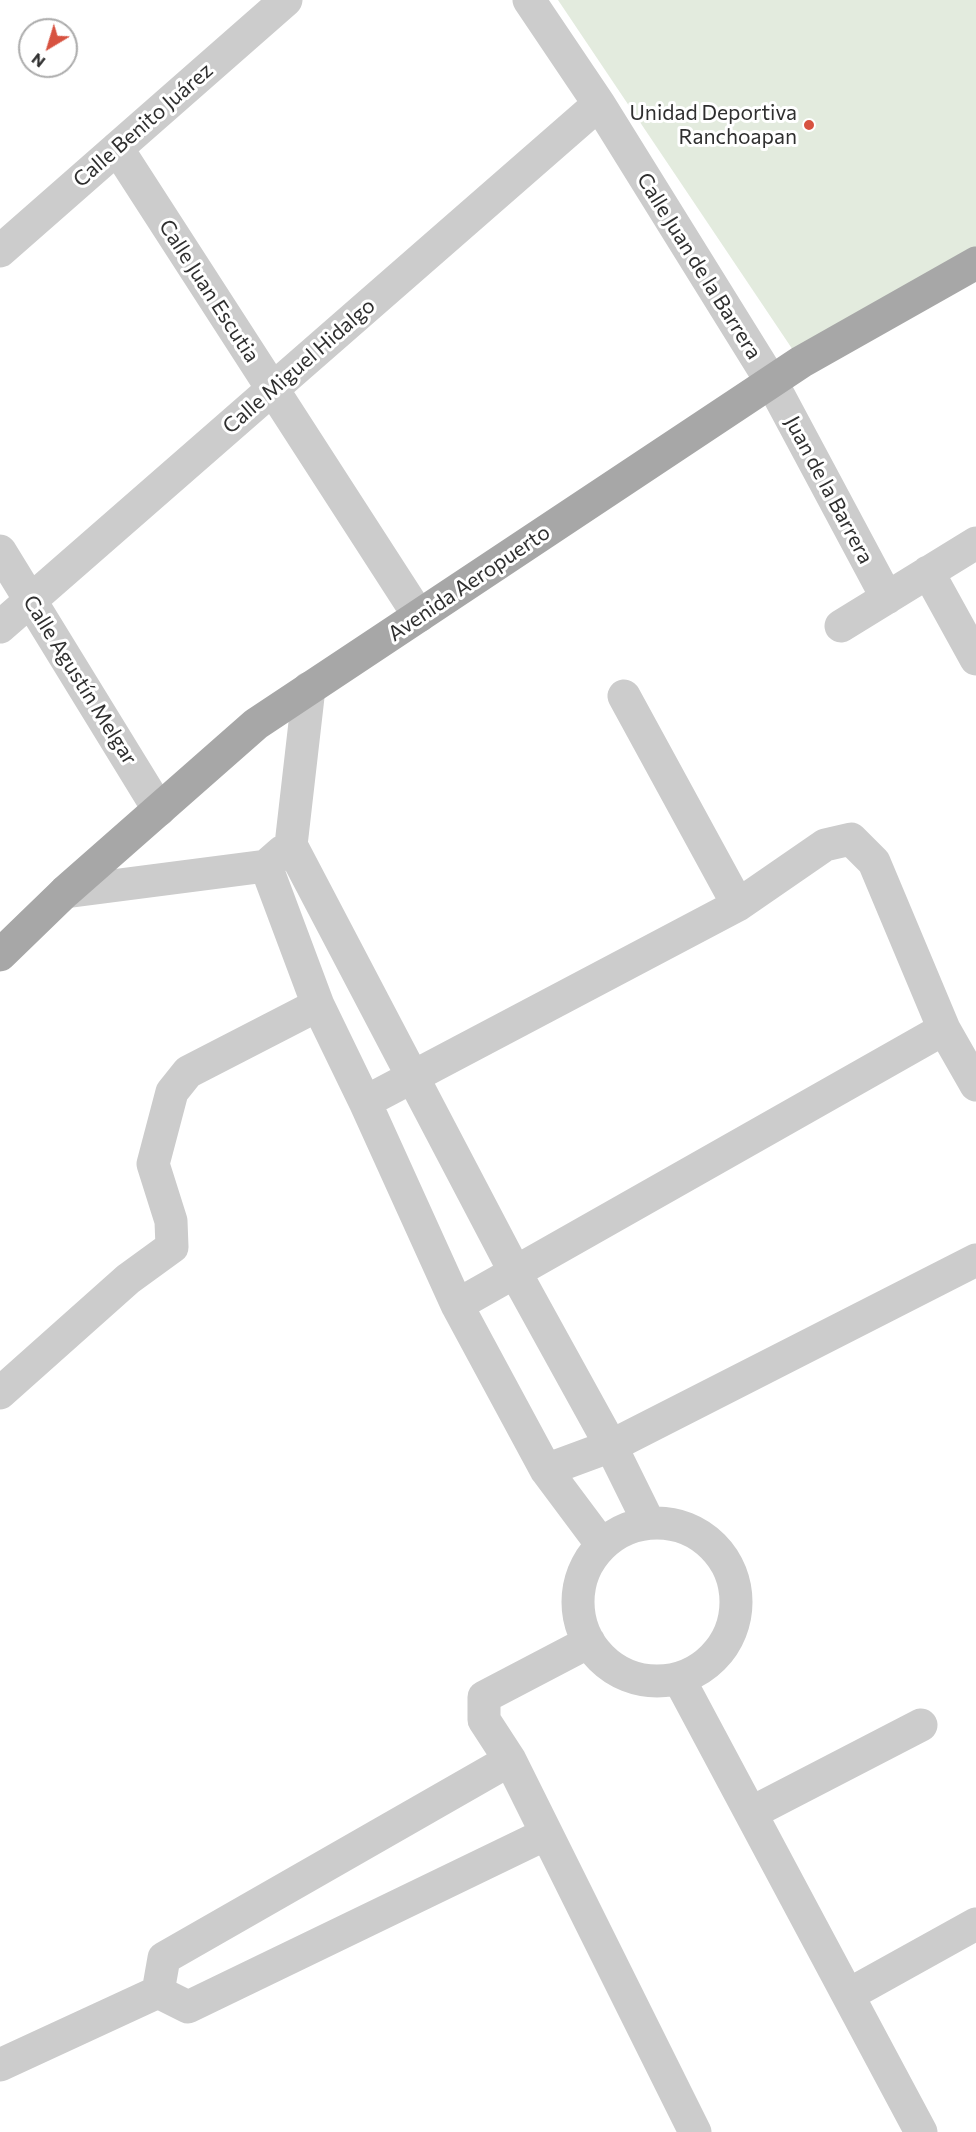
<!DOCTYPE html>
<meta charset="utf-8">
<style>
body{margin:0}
#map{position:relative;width:976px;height:2132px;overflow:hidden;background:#fff;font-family:Commissioner,sans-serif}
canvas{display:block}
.north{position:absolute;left:18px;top:18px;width:60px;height:60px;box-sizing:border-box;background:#fff;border:2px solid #acacac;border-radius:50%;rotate:218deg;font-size:16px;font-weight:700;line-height:24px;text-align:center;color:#2f2f2f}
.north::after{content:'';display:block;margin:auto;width:21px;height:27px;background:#d75240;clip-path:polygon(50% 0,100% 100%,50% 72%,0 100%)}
</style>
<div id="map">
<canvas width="976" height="2132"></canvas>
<div class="north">N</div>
</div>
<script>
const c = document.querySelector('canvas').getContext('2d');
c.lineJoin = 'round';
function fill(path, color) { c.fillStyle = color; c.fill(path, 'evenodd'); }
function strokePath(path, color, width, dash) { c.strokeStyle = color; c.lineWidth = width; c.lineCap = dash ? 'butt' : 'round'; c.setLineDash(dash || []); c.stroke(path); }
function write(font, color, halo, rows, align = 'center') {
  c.font = font + ' Commissioner,sans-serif'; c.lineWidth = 6; c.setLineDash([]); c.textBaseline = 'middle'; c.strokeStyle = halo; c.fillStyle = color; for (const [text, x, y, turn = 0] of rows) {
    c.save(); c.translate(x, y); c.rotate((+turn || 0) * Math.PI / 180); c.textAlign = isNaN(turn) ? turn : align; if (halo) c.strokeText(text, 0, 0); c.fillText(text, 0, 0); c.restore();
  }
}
fill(new Path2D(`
 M558,0h418v249l-175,113z`), '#e3ebde');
strokePath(new Path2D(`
 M529,0l70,104 172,277 116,217
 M117,148l302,468
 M0,251l286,-251
 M0,551l159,259
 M928,572l48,87
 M841,626l135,-83
 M0,627l599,-523
 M309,688l-18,157 224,427 96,174 38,77
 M624,696l114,209
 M266,866l52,139 47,97 92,203 89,165 56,75
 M65,892l201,-26 16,-14
 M365,1102l373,-197 87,-60 26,-6 23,23 70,167 32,56
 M457,1305l487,-276
 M0,1393l128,-114 44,-32 -1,-26 -18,-57 19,-72 16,-20 130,-67
 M546,1470l65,-24 365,-186
 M578 1602a79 79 0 1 1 158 0a79 79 0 1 1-158 0Z
 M589,1642l-105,55v23l26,40 185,372
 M679,1679l242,453
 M751,1813l170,-88
 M158,1992l6,-34 346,-198
 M158,1992l30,15 358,-173
 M848,1995l128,-71
 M0,2065l158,-73`), '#ccc', 33);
strokePath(new Path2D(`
 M0,955l65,-63 191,-168 545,-362 175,-99`), '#a7a7a7', 33);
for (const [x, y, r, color] of [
 [809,125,6,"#d75240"]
]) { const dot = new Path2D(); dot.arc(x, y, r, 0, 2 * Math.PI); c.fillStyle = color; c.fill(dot); strokePath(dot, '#fff', 2); }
write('21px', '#2f2f2f', '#fff', [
 ["Unidad Deportiva",797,113],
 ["Ranchoapan",797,137]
], 'right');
write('21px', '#2f2f2f', '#fff', [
 ["Calle Benito Juárez",143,125,-41],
 ["Calle Juan de la Barrera",699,266,58],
 ["Calle Juan Escutia",209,291,57],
 ["Calle Miguel Hidalgo",299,366,-41],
 ["Juan de la Barrera",829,490,62],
 ["Avenida Aeropuerto",469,583,-34],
 ["Calle Agustín Melgar",80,680,58]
]);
</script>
